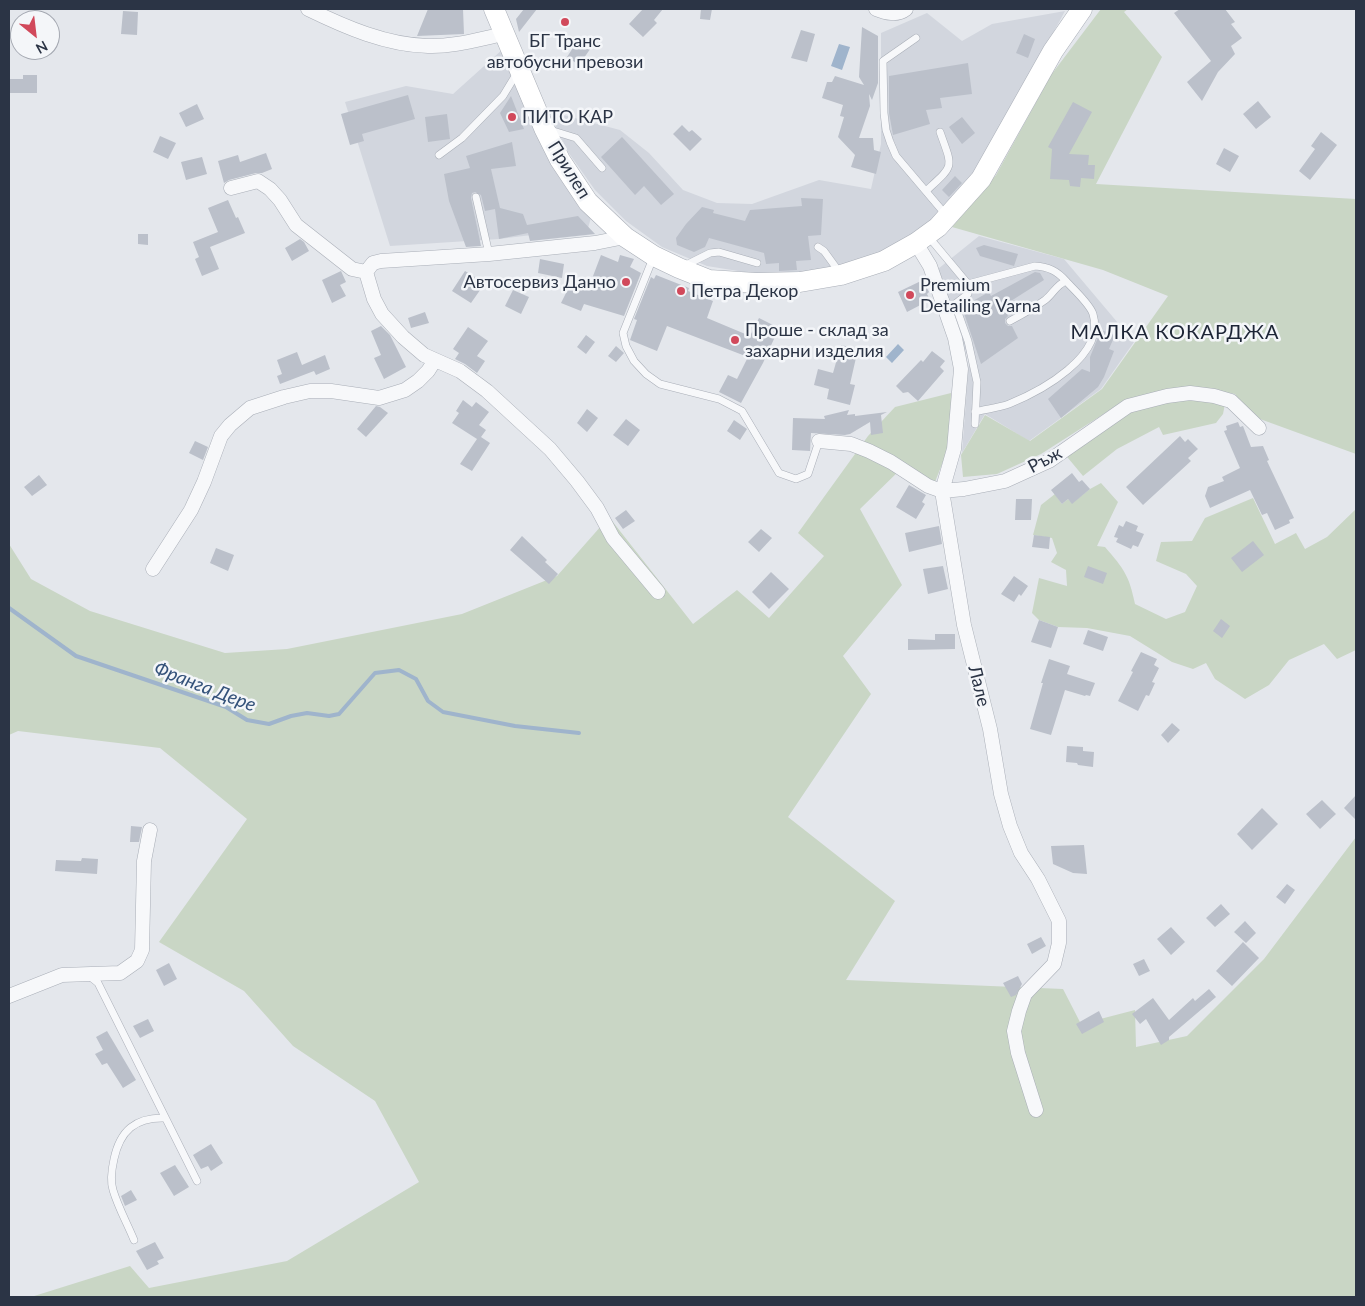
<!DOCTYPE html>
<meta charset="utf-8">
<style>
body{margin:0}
#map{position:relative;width:1365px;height:1306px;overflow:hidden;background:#e4e7ec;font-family:Lato,sans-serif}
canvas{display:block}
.frame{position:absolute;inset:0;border:10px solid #2b3445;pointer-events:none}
.north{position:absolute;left:10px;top:10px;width:50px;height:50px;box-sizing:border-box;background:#f4f6f9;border:1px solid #a4a8b1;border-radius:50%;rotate:151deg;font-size:14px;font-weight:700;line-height:20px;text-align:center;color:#2b3445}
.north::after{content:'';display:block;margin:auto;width:18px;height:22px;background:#d1495b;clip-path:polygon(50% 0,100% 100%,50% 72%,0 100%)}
</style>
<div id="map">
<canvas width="1365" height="1306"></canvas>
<div class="frame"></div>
<div class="north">N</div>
</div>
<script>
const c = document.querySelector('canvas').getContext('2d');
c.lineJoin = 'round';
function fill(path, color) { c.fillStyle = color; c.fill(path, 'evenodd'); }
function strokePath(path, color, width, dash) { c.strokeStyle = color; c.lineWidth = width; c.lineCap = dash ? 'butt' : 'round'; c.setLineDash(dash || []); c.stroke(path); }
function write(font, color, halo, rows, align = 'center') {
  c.font = font + ' Lato,sans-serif'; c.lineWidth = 5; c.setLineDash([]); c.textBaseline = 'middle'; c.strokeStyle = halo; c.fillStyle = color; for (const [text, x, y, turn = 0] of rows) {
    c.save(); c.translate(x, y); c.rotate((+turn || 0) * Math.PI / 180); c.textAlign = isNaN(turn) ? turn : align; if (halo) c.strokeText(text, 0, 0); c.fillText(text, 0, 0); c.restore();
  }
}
fill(new Path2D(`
 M1065,11l-65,120 -35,55 -30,34 -33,25 -45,19 -46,8 -54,2 -50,-8 -45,-19 -36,-26 -31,-31 -27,-38 -20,-41 72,19 29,23 34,37 34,13 35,1 67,-24 52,9 10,-45v-111l46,-20 35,28 30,-17z
 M503,49l89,165 -4,14 -89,11 -109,7 -45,-144 61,-16 47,8z
 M979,236l85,23 70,83 -33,47 -72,52 -44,-27 -23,39 7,-92 -31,-92z`), '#d2d6de');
fill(new Path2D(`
 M1101,9h27l-4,3 38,45 -66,127 260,15v255l-107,-39 -14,-21 -44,-7 -67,14 -83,53 -44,20 -34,3 -2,-22 24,-40 45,26 72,-52 66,-93 -65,-26 -151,-43 44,-52 55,-100z
 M951,393l-1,51 -15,38 -30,-17 -45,44 42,76 -59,71 28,38 -83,123 107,84 -49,79 217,9 18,35 54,-14 1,37 51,-11 77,-77 92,-122v460h-1325l99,-31 19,22 138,-27 132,-79 -44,-81 -82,-55 -49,-55 -85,-49 88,-123 -87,-71 -142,-17 -9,4v-191l22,35 59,32 135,42 62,-4 175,-35 95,-38 52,-59 84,107 44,-34 32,28 55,-62 -26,-23 70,-97 27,-29z
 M1167,396l59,3 -3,15 -7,9 -53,12 -4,-8 -42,22 -34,27 -20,-24 65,-46z
 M1101,483l17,19 -21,44 8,1c19,22 24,28 30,57l31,15 19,-7 12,-26 -11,-12 -30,-13 5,-19 31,-1 13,-23 48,-20 22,46 21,-11 9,16 22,-12 29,-28v141l-19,9 -13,-15 -35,16 -20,25 -24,14 -30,-20 -9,-16 -13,6 -21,-7 -42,-26 -43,-8 -29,-1 -19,-7 -7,-7 7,-35 28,8 -1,-16 -15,-8 6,-9 -5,-15 -19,-3 8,-30 14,-11 7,10 6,-5 4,4 18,-14z`), '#c9d6c5');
fill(new Path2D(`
 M839,44l11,3 -8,23 -11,-4z
 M898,344l6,6 -12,13 -6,-6z`), '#9fb4cc');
strokePath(new Path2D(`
 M9,608l67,48 150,51 21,13 22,4 22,-8 16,-3 22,3 10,-2 36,-41 24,-3 17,9 12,22 15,11 72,14 64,7`), '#9fb4cc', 4);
fill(new Path2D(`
 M428,9h35l1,25 -47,2z
 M524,9h13l-18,23 -3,-13z
 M643,9h20l-9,11 3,3 -14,14 -14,-13z
 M701,9h11l-2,11 -10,-1z
 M1180,9h45l10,13 -4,2 11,14 -11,8 4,8 -17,18 -16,29 -15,-19 24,-21 -37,-48z
 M123,11l15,1 -1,23 -16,-1z
 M862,27l16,9v47l-6,17 -3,-6 1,12 -11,32h14l1,12 7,2 -5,22 -25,-7 4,-12 -17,-18 6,-20 -4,-1 3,-11 -21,-7 5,-16h5l3,-6 29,9 -5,-8z
 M801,30l14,4 -8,28 -16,-4z
 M1024,34l11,5 -7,19 -12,-5z
 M580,37l13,8 -14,20 -12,-8z
 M968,63l4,31 -32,4 2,10 -16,2 4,14 -37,11 -4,-22v-37z
 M23,75h14v18h-28v-14h14z
 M408,95l7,24 -53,15 2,7 -14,4 -9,-31z
 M511,96l13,33 -15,3 -9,-19z
 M1258,101l13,16 -15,12 -13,-15z
 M1073,102l19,10 -23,42 20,1 -1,10h7l-1,14 -13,-1 -1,9 -10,-1 -1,-6 -19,-1 2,-30 -4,-2z
 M197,104l7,15 -18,8 -7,-14z
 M447,114l3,25 -22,3 -3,-25z
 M962,117l13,16 -13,11 -13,-17z
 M682,125l7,7 3,-2 10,9 -12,12 -17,-17z
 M1321,132l16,13 -27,35 -11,-9 16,-22 -4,-3z
 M160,136l16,7 -8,16 -15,-7z
 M622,137l52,57 -13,11 -17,-19 -9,9 -34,-38z
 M512,142l4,24 -25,3 9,39 23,6 4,11 51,-9 17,18 -65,7 -2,-8 -29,6 -4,-30 -10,2 -4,-16 -6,-3 -3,1 -1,5 10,48 -15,1 -17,-46 -5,-27 26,-6 -4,-12z
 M1224,148l15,8 -9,16 -14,-8z
 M266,153l6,16 -10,4h-6l-27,7 -5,3 -6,-22 20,-6 2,7z
 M202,157l5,17 -21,6 -5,-18z
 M955,176l7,7 -13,14 -7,-7z
 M801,198l22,1 -2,36 -13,1 3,24 -15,1 1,9 -18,1v-8l-13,1 -2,-11 -55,-15 -4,9 -11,5 -17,-7 -1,-7 10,-14 16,-17 12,3 -1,3 32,8 5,-11 52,-4z
 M228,200l8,18 2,-1 7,16 -35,14 9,22 -17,7 -7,-17 4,-2 -6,-15 25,-10 -10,-24z
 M138,234h10v11l-10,-1z
 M300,239l4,3 5,9 -17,10 -7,-13z
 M984,245l34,9 -4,12 -34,-10 -4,-8z
 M601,255l17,7 2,-7 14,4 -4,8 11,6 -17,43 -40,-12 -3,7 -20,-8 13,-26 16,7z
 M540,259l24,5 -2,14 -24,-5z
 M341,271l5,11 -6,3 6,11 -14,7 -10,-23z
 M465,271l20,12 -14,20 -19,-12z
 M1035,272l5,1 4,7 -41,26 5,10 -3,3v4l3,3h4l6,12 -37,26 -19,-57 27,-15 2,4z
 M656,275l33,13 -1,3 25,10 -6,17 43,18 9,-18 20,10 -16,35 -22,40 -22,-11 9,-17 9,4 11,-22 -81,-31 -10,25 -27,-11 7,-20 -3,-1 17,-42 3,2z
 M923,280l6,12 -2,2 3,6 -23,12 -9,-20z
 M513,290l16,7 -8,17 -16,-8z
 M425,312l4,11 -18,5 -3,-10z
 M381,326l9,9 16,32 -22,12 -10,-21 7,-3 -10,-24z
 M468,327l20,14 -11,15 8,5 -8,12 -12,-9 -10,-5 4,-6 -6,-4z
 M1101,330l14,5 -6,14 5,2 -10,26 -6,10 -37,31 -13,-19 34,-30 8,3v-15z
 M586,335l9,7 -9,12 -9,-7z
 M841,345l17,4 -8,35 5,1 -5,20 -23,-6 2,-10 -15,-4 4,-16 15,4z
 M616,346l8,7 -8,9 -8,-6z
 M932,351l13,10 -5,6 4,4 -26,30 -10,-9 -5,1 -7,-7 25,-26 2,2z
 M297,352l5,13 23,-10 5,14 -14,6 -2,-4 -34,13 -3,-8 5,-2 -5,-14z
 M463,400l9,7 4,-5 13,10 -10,13 7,5 -5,7 9,6 -18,28 -12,-7 17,-25 -25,-16 7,-10 -3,-2z
 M376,406l4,1 8,6 -22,24 -9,-8z
 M587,409l11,9 -11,14 -10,-9z
 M849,410l-2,5 8,-1v2l32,-4 -6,3 2,18 -12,2 -1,-13 -20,12 -5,1 -34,-2 -1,18 -18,-1 1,-32 32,1 -1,-3z
 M626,419l14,11 -12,16 -15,-11z
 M734,420l13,9 -7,11 -13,-9z
 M1238,422l2,5 3,-1 8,21 12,-1 6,14 -2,1 27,57 -5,2 1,3 -15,7 -8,-17 -5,2 -12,-25 -40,18 -5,-12 3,-9 16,-6 -2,-4 18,-9 -16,-37 3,-1 -1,-4z
 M1180,436l5,6 3,-3 10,10 -10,9 3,3 -48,44 -17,-18z
 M195,441l13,6 -5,13 -14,-7z
 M1072,473l7,9 3,-2 8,9 -18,15 -4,-5 -6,5 -11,-14z
 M39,475l8,10 -15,11 -8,-9z
 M909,485l17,10 -4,7 3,2 -9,15 -20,-12z
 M1016,499h16l-1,21h-16z
 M626,510l9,11 -12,8 -8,-11z
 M1126,521l12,5 -2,5 8,3 -6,13 -5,-2 -2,4 -15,-7 2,-4 -4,-1 5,-12 4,2z
 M939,526l3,18 -33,8 -4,-19z
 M761,529l11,9 -13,14 -11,-10z
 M1034,535l16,2 -1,12 -17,-2z
 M522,536l25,24 -2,2 13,12 -9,10 -39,-34z
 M1253,541l11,14 -22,17 -11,-14z
 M216,548l18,7 -6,16 -18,-8z
 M943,566l5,23 -20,5 -5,-25z
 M1088,566l19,7 -4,11 -19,-7z
 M771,572l18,17 -20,20 -17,-17z
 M1014,576l14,10 -7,10 -2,-2 -5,8 -13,-8z
 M1221,619l9,7 -8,12 -9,-7z
 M1039,620l19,7 -7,21 -20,-6z
 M1088,630l20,7 -5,14 -20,-7z
 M935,634h20v15l-47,1v-11l27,1z
 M1141,652l16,7 -3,6 5,3 -7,14 3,1 -6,13 -3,-1 -8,16 -20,-10 15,-29 -2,-1z
 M1049,659l21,7 -3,8 28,9 -5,13 -4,-1 -1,1 -20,-6 -14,45 -21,-6 13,-46h-2z
 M1172,723l8,7 -12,13 -7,-8z
 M1067,746l16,1v4l11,1 -1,15 -15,-2 -1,-2 -11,-1z
 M1356,795v25l-12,-12z
 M1322,800l14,14 -16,15 -14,-15z
 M1262,808l16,16 -26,26 -15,-16z
 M131,826l11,1 -3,15h-9z
 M1084,845l3,29 -14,-1 -20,-9 -2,-18z
 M82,858l16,1 -1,15 -42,-3 1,-11 25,1z
 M1287,884l8,6 -10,14 -9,-7z
 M1221,904l9,10 -15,13 -9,-9z
 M1245,921l11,12 -10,10 -12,-11z
 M1171,927l14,15 -14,13 -14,-16z
 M1041,937l5,9 -14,8 -5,-10z
 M1243,942l16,16 -27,28 -16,-15z
 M1144,959l6,12 -11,5 -6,-12z
 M169,963l8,16 -13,7 -8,-16z
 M1018,976l4,8 -6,11 -5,2 -8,-14z
 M1209,989l7,8 -47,40v3l-8,5 -15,-26 -6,5 -8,-10 21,-16 16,22 24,-22 2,3z
 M1099,1011l5,11 -22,12 -6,-10z
 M148,1019l6,12 -14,7 -7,-12z
 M107,1031l29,49 -13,8 -16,-25 -5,2 -7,-11 8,-4 -7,-13z
 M211,1144l12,19 -12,8 -3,-5 -7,3 -8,-14z
 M175,1165l14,22 -15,9 -14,-23z
 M131,1190l6,10 -12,6 -4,-10z
 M155,1242l9,16 -7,3 2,3 -12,6 -11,-19z`), '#bbc0ca');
const lane = new Path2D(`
 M916,38l-33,23 1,52 2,17 4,12 6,14 50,59
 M550,130l26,8 26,30
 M439,155l23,-17 41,-42 14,-23
 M926,191c29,-27 27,-22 14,-59
 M476,197l13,57
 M928,236l40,48v10l-13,10 13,37 9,41 -2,42
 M818,247l6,4 16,22
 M653,258l-30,75 3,13 8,15 12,13 14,10 59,15 23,12 37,62 17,6 12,-5 11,-33
 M684,266l26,-13 9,-1 38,11
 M968,284l67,-18c14,1 22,5 31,15
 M975,412c11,-3 23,-4 34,-8 32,-13 97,-48 84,-90 -3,-10 -20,-25 -27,-33 -10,4 -13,13 -21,19 -11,8 -22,14 -35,21
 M88,975l10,8 99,198
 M134,1240c-7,-17 -16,-33 -21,-50 -3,-9 -1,-22 1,-31 6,-28 21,-42 51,-41`);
const street = new Path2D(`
 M308,9c37,18 78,36 120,37 25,1 51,-7 76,-12
 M876,9c10,4 21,7 30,0
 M231,188l27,-7 12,8 10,11 16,25 56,44 14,3
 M625,237l-30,6 -106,11 -108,7 -8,2 -7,9 8,27 8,15 21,23 21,18 36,16 27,20 63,58 27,32 20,27 16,30 45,54
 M916,243l14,23 25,72 6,31 -7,80 -12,42 22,134 26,104 11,65 9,32 11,27 17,26 21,42v22l-5,21 -29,30 -6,17 -5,20 4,22 18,57
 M819,441l32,3 18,7 22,11 37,24 14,5 22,-2 41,-8 44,-20 79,-55 39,-10 23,-3 24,3 17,5 28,27
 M153,569l38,-59 13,-28 17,-46 9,-11 20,-17 34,-11 26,-6h21l48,7 26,-8 13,-9 10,-10 7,-11
 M9,996l53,-21 58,-2 17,-12 5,-11 2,-89 6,-31`);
const secondary = new Path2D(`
 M494,9l50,119 16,32 28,42 37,35 29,19 25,12 30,12 47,3 44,-1 41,-7 43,-14 32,-18 22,-16 43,-48 72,-128 29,-42`);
strokePath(lane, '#a9aeb7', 8);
strokePath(street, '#a9aeb7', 15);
strokePath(secondary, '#a9aeb7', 21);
strokePath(lane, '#f7f8fa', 7);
strokePath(street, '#f7f8fa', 14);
strokePath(secondary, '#fff', 20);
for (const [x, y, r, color] of [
 [565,22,5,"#d1495b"],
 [512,117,5,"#d1495b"],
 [626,282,5,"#d1495b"],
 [681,291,5,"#d1495b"],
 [910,295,5,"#d1495b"],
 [735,340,5,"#d1495b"]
]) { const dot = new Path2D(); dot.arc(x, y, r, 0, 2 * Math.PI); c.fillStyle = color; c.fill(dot); strokePath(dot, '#f4f6f9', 2); }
write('18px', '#2b3445', '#f4f6f9', [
 ["БГ Транс",565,41,"center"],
 ["автобусни превози",565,62,"center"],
 ["ПИТО КАР",522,117],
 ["Автосервиз Данчо",616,282,"right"],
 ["Premium",920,285],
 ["Detailing Varna",920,306],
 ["Петра Декор",691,291],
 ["Проше - склад за",745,330],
 ["захарни изделия",745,351]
], 'left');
write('18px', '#2b3445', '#f4f6f9', [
 ["Прилеп",569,170,58],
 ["Ръж",1045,460,-28],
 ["Лале",979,686,76]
]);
write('italic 19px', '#34527a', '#f4f6f9', [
 ["Франга Дере",205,687,21]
]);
c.letterSpacing = '1px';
write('20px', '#1d2536', '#f4f6f9', [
 ["МАЛКА КОКАРДЖА",1175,333]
]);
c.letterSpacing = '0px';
</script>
